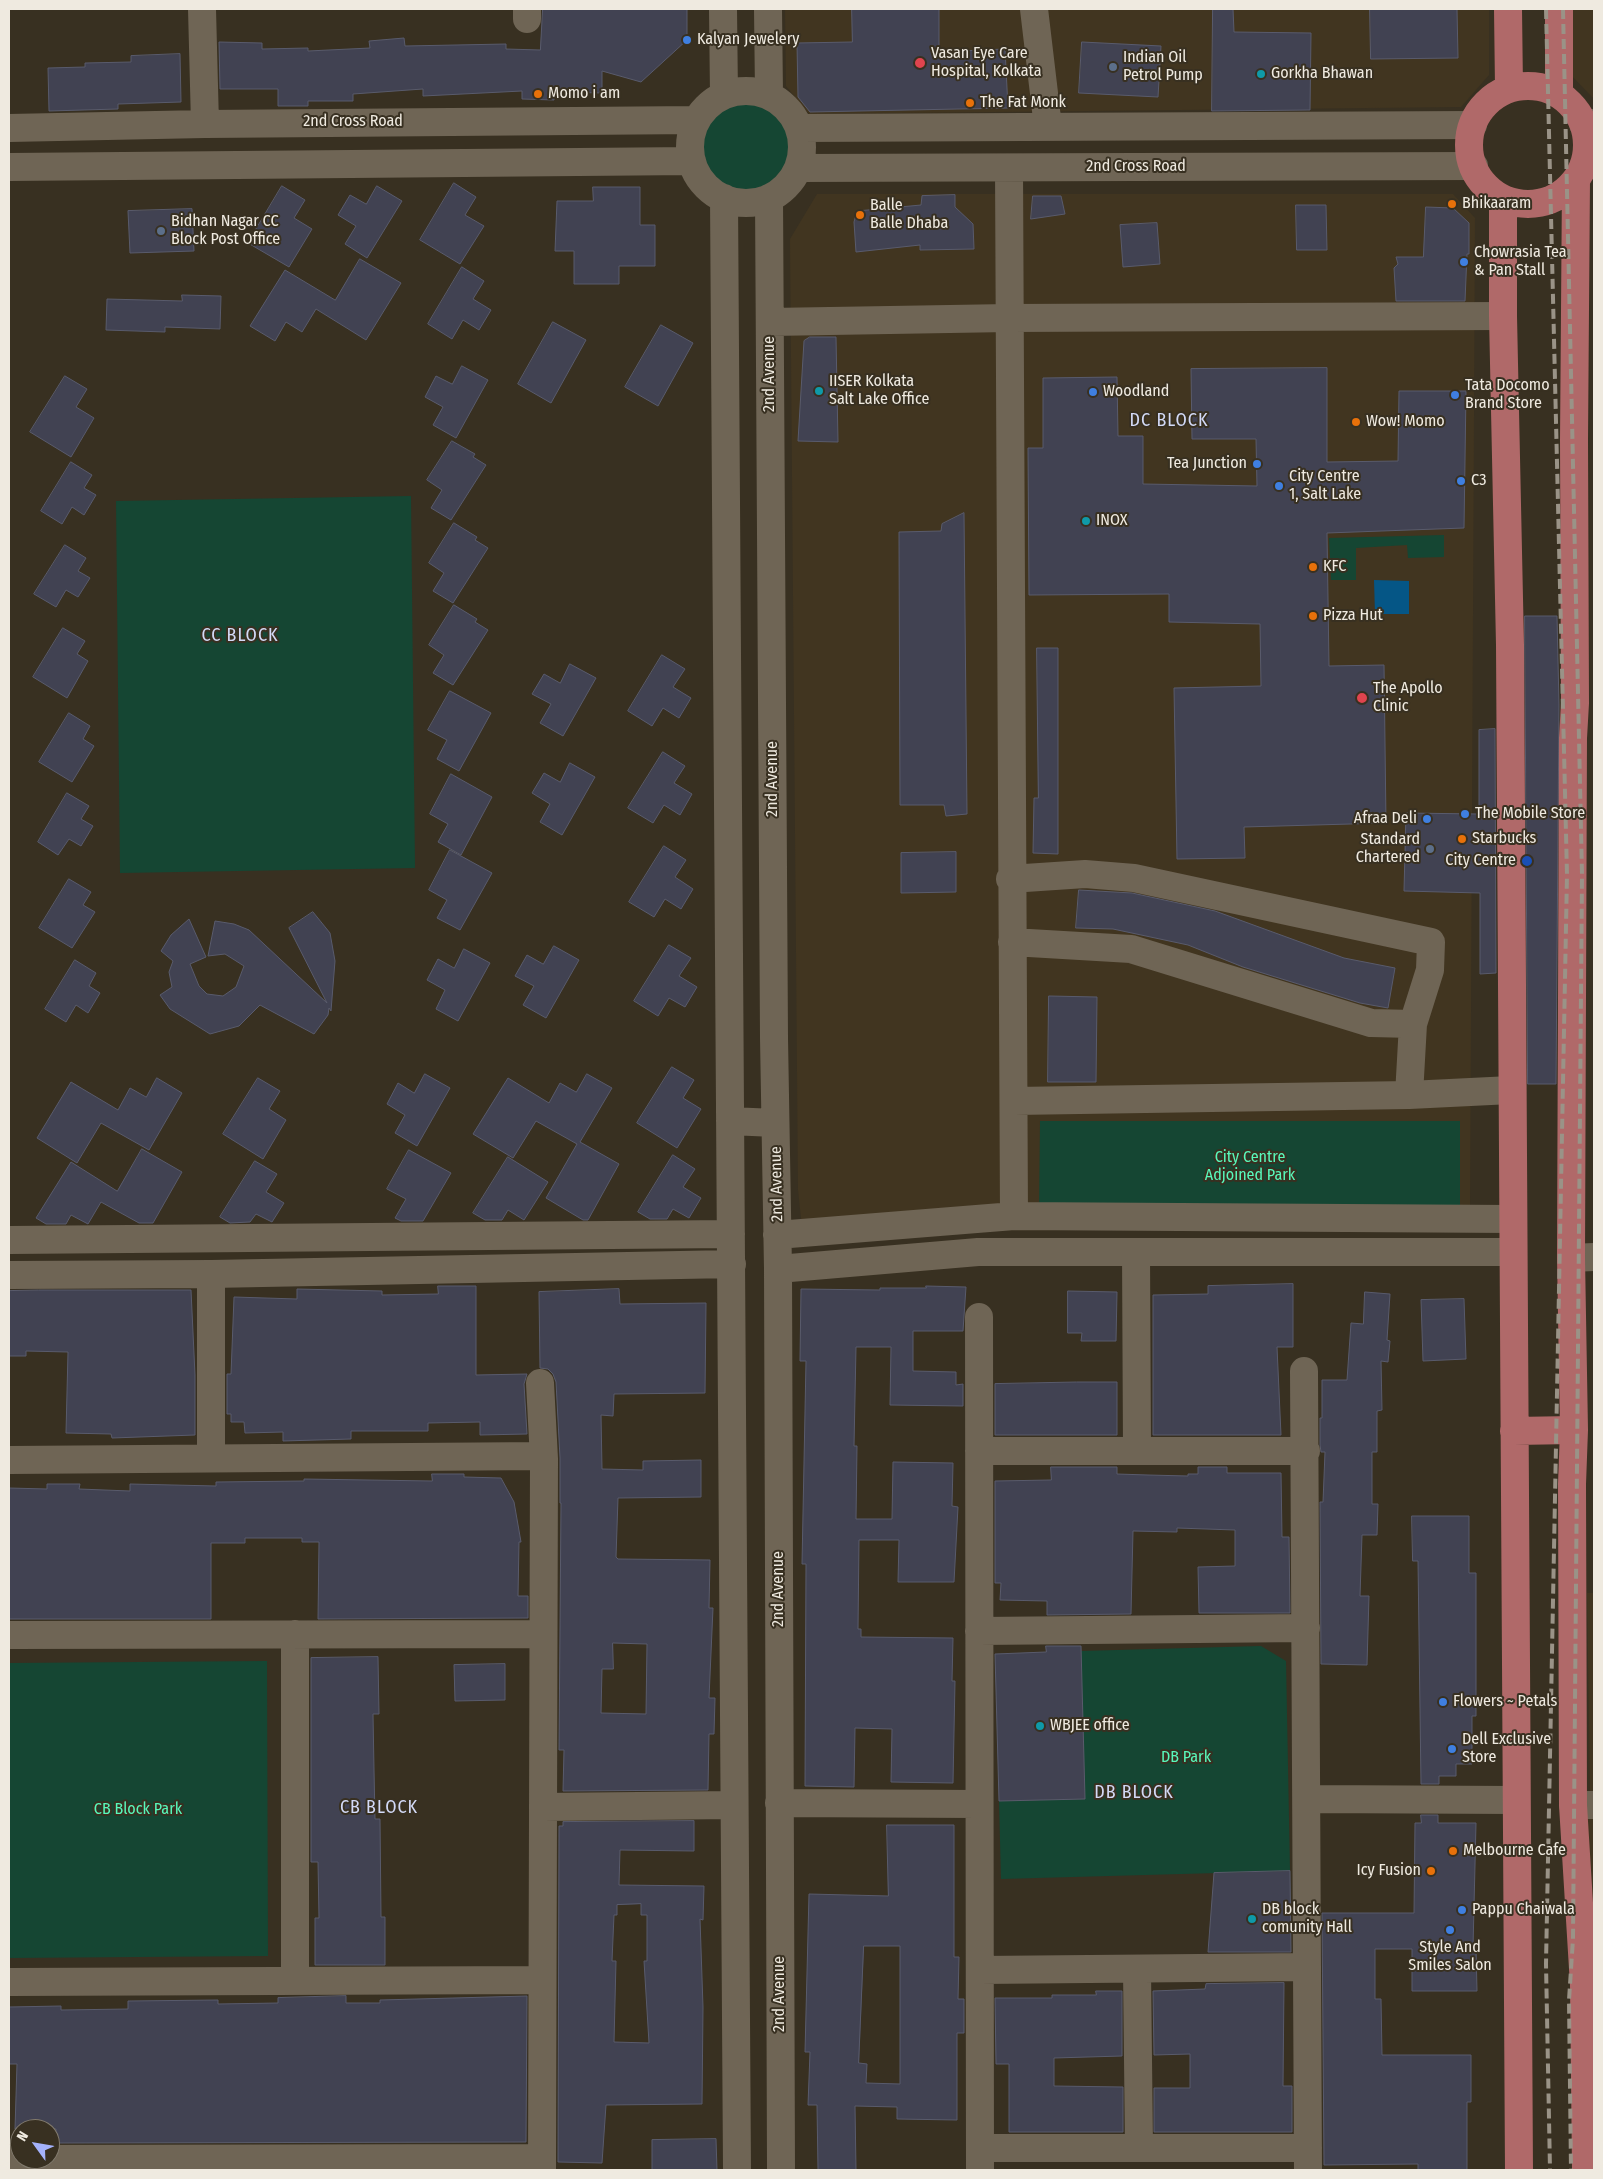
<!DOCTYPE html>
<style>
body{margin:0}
#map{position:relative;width:1603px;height:2179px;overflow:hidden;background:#383021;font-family:"Fira Sans Condensed",sans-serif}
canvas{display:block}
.frame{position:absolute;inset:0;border:10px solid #efeae0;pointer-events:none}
.north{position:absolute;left:10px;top:2119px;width:50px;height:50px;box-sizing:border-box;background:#383021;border:1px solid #817a6d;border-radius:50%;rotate:302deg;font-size:14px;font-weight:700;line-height:20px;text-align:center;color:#efeae0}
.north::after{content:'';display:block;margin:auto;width:18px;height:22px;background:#a4b2fc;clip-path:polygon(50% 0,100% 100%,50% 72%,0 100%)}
</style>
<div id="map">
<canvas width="1603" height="2179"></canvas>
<div class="frame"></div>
<div class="north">N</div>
</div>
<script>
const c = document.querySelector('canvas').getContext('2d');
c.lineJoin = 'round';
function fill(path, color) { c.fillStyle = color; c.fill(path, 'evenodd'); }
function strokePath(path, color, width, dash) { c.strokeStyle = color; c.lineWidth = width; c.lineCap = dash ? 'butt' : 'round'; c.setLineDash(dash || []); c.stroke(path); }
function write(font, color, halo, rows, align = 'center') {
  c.font = font + ' "Fira Sans Condensed",sans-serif'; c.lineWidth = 4; c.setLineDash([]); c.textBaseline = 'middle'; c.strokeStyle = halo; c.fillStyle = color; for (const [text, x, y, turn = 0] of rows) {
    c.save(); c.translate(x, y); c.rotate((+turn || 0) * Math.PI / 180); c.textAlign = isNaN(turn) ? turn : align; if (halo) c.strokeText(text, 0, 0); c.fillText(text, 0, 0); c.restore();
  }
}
fill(new Path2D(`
 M785,9h704v66l-28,32 -652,7 -23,-28z
 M1571,9h23v90l-25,-26z
 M817,194h636l22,24 -5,992 -668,18 -4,-38 -8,-951z
 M1587,1593h7v199h-4z
 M1587,1816h7v329z`), '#413520');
fill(new Path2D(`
 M703 147a43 43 0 1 1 86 0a43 43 0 1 1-86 0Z
 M411,496l4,372 -295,5 -4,-372z
 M1444,535v22l-36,1 -1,-13 -51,3v32h-25l-2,-42z
 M1040,1121h420v93h-421z
 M1261,1646l25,15 4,210 -289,8 -2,-78 86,-2 -4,-148z
 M267,1661l1,295 -259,2v-295z`), '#154633');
fill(new Path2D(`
 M1374,580l35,1v33h-34z`), '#055686');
const building = new Path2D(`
 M543,9h144v31l-46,42 -39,-11v22l-48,-1v8l-32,-1v-8l-99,5v-7l-70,5v7h-45v5h-30v-17h-58l-1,-47 43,1v6l46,-1v3l62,-3 -1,-7 35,-3 1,8 101,-2v5l34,1z
 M852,9h87v43l66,-3 3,59 -198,4 -12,-15 -1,-54 55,-1z
 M1213,9h20l1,23 77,1 -1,77 -98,1z
 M1370,9h87l1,49 -87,1z
 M1082,42l79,4 -3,51 -79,-4z
 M180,54l1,48 -63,2v5l-69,2 -1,-43 37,-1v-4l46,-1v-6z
 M454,183l22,14 -11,18 19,11 -24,38 -40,-24z
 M282,186l23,14 -11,18 18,11 -23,38 -41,-24z
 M377,186l25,15 -35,57 -22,-14 11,-18 -18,-11 12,-20 16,9z
 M593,187h47v38h15v41h-36v18h-45v-33h-19l2,-50h36z
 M955,195v12l18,17 1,25 -54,1v-5l-64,7 -2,-30 3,-11 64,-6 1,-9z
 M1033,196h28l4,18 -34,5z
 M1296,205h30l1,45h-30z
 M1426,207l27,1 16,15v31h-2l-2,47h-69l-2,-33 4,-4 -2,-7h27z
 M192,209l2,42 -64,2 -2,-42z
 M1157,223l3,41 -37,3 -3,-42z
 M360,259l41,24 -35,57 -50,-31 -14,23 -16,-10 -11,19 -25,-15 35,-56 50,30z
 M462,267l22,14 -11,18 18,11 -12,20 -16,-10 -11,19 -24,-15z
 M182,295l39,1 -1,33 -55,-2v5l-59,-2 1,-31 75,2z
 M553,322l33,18 -35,63 -33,-19z
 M661,325l32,18 -35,63 -33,-19z
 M810,337h26l2,105 -40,-1 6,-100z
 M462,366l26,14 -32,58 -23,-13 10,-18 -18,-10 11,-21 16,8z
 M1327,368v94l71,-1 1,-70h67l-2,137 -137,5 2,133 55,-1 2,158 -142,4 1,31 -68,1 -3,-171 87,-2 -1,-62 -91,-2v-28l-140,1 -1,-147h15v-70l74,-1 1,59h25v48l114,2 -1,-47h-64l-1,-70z
 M65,376l22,13 -11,18 18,11 -23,39 -41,-25z
 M452,441l23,13 -2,3 13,8 -35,55 -20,-12 11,-18 -15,-10z
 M71,462l21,13 -8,13 12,7 -12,20 -12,-8 -10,17 -21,-13z
 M964,513l3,301 -21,2 -2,-11h-44l-1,-273 42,-1 1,-7z
 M454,523l23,14 -2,3 13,8 -35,55 -20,-12 11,-18 -15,-10z
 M65,545l21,13 -8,13 12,7 -12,19 -12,-7 -10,17 -22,-13z
 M454,605l23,14 -2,3 13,8 -35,55 -20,-12 11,-18 -15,-10z
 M1525,616h32l2,89 -3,379h-28z
 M63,628l22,13 -8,13 11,7 -21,37 -34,-21z
 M1037,648h21v206l-25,-1 1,-55h4z
 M662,655l23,14 -12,18 18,11 -12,20 -16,-10 -11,18 -24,-15z
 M570,664l26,14 -33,58 -23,-13 11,-19 -19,-10 12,-20 16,9z
 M450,691l41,22 -32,58 -22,-12 10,-19 -19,-10z
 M69,713l21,13 -7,13 11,7 -22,36 -33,-20z
 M1495,729l1,244 -16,1v-81l-76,-2 2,-78 73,1v-84z
 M663,752l22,14 -11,17 18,11 -12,21 -16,-10 -11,18 -25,-15z
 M570,763l25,14 -33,58 -22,-13 10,-18 -18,-11 12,-20 16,9z
 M451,774l41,23 -31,58 -23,-13 10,-18 -18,-10z
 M67,793l22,13 -8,13 12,7 -12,20 -12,-7 -11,16 -20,-13z
 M664,846l22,14 -11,17 18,12 -12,20 -16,-10 -11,18 -25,-15z
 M450,850l42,23 -32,57 -23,-12 10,-18 -18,-10z
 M956,852v40l-55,1v-40z
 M69,879l22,13 -8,13 12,7 -23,36 -33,-20z
 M1079,890l53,3 83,18 129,47 51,10 -7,40 -28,-5 -117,-36 -55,-22 -75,-16 -37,-1z
 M313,912l17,21 5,28 -4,50 -2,-3 -1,7 -14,19 -54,-29 -21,21 -29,8 -40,-25 -10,-14 12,-8 -3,-15 4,-11 -12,-10 10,-16 18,-16 17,38 -16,7 9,22 8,8 16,2 13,-9 8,-21 -19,-12 -17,2 7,-35 19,3 15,6 78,73 -38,-75z
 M669,945l22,13 -12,18 18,11 -12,20 -16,-9 -11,18 -24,-15z
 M554,946l25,14 -33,58 -23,-13 11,-19 -19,-10 12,-21 16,9z
 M464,949l26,14 -32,58 -22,-12 9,-19 -18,-10 11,-21 16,9z
 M75,960l21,13 -7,13 11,7 -12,20 -12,-8 -10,17 -21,-13z
 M1049,996l48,1 -1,85h-48z
 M672,1067l22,13 -11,18 18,11 -24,39 -40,-25z
 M425,1074l25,14 -33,58 -22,-13 10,-18 -18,-11 11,-21 16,10z
 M587,1074l25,14 -32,54 39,22 -31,56h-5l-37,-22 31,-54 -41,-23 -23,37 -40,-24 35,-56 41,25 11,-20 16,9z
 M157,1078l25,15 -33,57 -48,-27 -24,40 -40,-25 34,-56 47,28 12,-22 16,9z
 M258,1078l22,13 -11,18 17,11 -23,39 -40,-25z
 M142,1149l40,23 -29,51h-14l-38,-21 -13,22 -17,-9 -5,9h-20l-10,-6 35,-56 46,29z
 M409,1150l42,23 -28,48h-22l-6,-3 11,-19 -19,-10z
 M673,1155l22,14 -12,18 18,11 -12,20 -16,-9 -6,10h-17l-12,-7z
 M508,1157l40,25 -24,38 -16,-10 -6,10h-17l-12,-7z
 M255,1161l22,13 -11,18 18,11 -12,19 -16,-8 -6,8 -20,1 -10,-6z
 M1293,1284v63h-16l4,88h-128v-140l55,-1v-8z
 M438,1286h38v89l51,-1 -3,10 3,50 -47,1v-13l-52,1v8h-77v8l-68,2v-9l-38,1 -1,-11h-13v-8h-4v-40h4l3,-77 63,2v-10l85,2v4l56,-1z
 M926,1286l40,1 -3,44h-50v40l43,1v13l7,-1v22l-73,-1 1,-58h-35l-2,99h3l-1,73h36l1,-57 60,1 -1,43 6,1 -4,75h-56l1,-42h-40l-1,89h3v8l92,1 -1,43h3l-2,102 -62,-1 1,-53 -37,-1 -1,59 -49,-1 1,-222h-4l4,-203h-6l1,-72 79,1v-2h46z
 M619,1289l1,15 86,-1 -1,90 -91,1 -1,22 -12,-1 1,54 41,1v-9l58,-1v37l-83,1 -2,59 2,2 92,1 -1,48h4l-4,90h6l-1,36h-5l-1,56 -145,1 1,-41h-5l2,-247h-1v-45l-4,-76 -3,-8 -5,-5 -8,-1 -1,-76zM613,1643l34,1 -1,70 -45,-1 1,-44h11z
 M39,1290h152l4,85v60l-83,3 -1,-4 -45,-1 2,-81 -42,-1v5h-17v-65z
 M1068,1291l49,1 -1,49h-35l1,-8h-14z
 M1365,1292l25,2 -3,46 3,1 -2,21 -7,-1 1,49 -5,1v41h-5v52h6l-1,31h-15l-2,61h9l-2,69 -46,-1 -1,-162h3l2,-50h-4l-1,-7v-27h2v-38h25l4,-57 12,1z
 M1464,1299l2,60 -43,2 -2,-61z
 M1077,1382h40v53h-122v-51z
 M1051,1467h66v7l31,1 40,1v-2h10v-7h29v6h54l1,64h7l1,76h-91l-1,-46 37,-1v-36l-58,-2v4l-44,-1 -2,83 -84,1v-14l-47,-1 1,-17h-6v-102l56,-1z
 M432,1474h32v3l37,1 13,24 7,40h-2l-1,54h10v22l-210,1 1,-77h-17v-4h-57v5h-34v76h-202v-131l38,1v-5h33l-1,5 51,2v-7l86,2v-4l88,-1v-2l128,2z
 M1412,1516h57v57h7v143h-4v48h-16v12h-17v8h-18l-3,-223h-5z
 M1046,1646h35l4,153 -86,2 -4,-147 51,-2z
 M378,1657l1,57h-6l1,56 1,49h5l1,98h4v48h-70v-47h4l-1,-56h-7v-204z
 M505,1664v36l-50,1 -1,-36z
 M1421,1815h17v8h38l-3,125h3l1,43h-65v-42h-37v50h6l1,56h89v47h-4v68h-49v-6l-94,1 -2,-252h92l1,-90h6z
 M694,1821v30l-74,-1 -1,35 85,1 -1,34 -3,-1 3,88 -1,97 -96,1 -4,58 -44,-1 1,-336h4v-4zM641,1904v11h6v46h-3l5,82 -35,-1 2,-81h-4l2,-46h3v-10z
 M887,1825h67v132h5l-1,42h6v34h-7v87l-60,-1v-12l-42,-1 1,64h-38l-1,-65h-9l2,-53h-5l4,-158 79,2zM864,1946h36v138l-34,-1 1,-19 -8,-1z
 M1290,1871l1,81h-83l6,-79z
 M1284,1983l-1,103h9v46h-138v-44h36v-34l-36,1 -1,-64 52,-2 1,-5z
 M1096,1991h26v65l-68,2v28l69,1v45h-114v-68h-13l-1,-66h57v-3h44z
 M346,1996v7h34v-3l147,-4 -1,146 -470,1v-14h-41l2,-65h-8v-57l52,-1v4l67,-1v-8l90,-1v4l60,-1v-5z
 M716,2139l1,31h-65v-30z`);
fill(building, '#414252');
strokePath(building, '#595b6c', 1);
strokePath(new Path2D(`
 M202,9l3,115
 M527,9v10
 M723,9l1,86
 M768,9l1,85
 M1034,9l14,118
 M690 147a56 56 0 1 1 112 0a56 56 0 1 1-112 0Z
 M1583,124l11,-1
 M9,128l196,-4 492,-4
 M800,128l673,-3
 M1584,165h10
 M9,167l683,-6
 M798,168l676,-2
 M1009,168l5,1048
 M724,198l13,1972
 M769,198l5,840 4,231 3,901
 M770,322l239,-4 494,-2
 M1010,879l75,-5 49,4 297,64 -1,28 -17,54 -42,-1 -240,-74 -119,-7
 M1409,1095l4,-71
 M1014,1101l395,-6 102,-5
 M730,1121l45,2
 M777,1235l237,-19 498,3
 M9,1240l722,-6
 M1136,1252l1,199
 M1571,1258l23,-1
 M778,1269l200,-17h535
 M9,1275l202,-1 521,-10
 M979,1317l1,853
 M1304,1371l4,799
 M540,1383l4,76 -2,711
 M979,1451h327
 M211,1458v-184
 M9,1460l534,-4
 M979,1631l327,-3
 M9,1635l534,-1
 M1307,1799l209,1
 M779,1803l199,1
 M1573,1805h21
 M543,1807l191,-2
 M1137,1969l2,179
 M980,1970l327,-3
 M295,1980v-346
 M9,1982l533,-2
 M981,2148h327
 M9,2159l533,-1`), '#6f6555', 28);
strokePath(new Path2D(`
 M1508,9l1,79
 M1559,9v84
 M1469 145a59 59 0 1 1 118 0a59 59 0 1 1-118 0Z
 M1576,181l-2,259 1,263 -2,35 -2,520 3,172 -2,54 1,321 11,180 2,185
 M1500,197l3,11v108l7,329 9,1525
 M1514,1431l60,-1`), '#b06969', 28);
strokePath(new Path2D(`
 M1546,9l21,866 -21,1089 4,206
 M1563,9l19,866 -9,1064 -4,61 2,170`), '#9a9387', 4, [10, 5]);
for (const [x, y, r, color] of [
 [687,40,5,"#3f7fe0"],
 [920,63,6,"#e0444e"],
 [1113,67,5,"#5c6f8a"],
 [1261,74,5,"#0f9aa8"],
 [538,94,5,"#e8710a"],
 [970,103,5,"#e8710a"],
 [1452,204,5,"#e8710a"],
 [860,215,5,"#e8710a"],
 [161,231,5,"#5c6f8a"],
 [1464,262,5,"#3f7fe0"],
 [819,391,5,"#0f9aa8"],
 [1093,392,5,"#3f7fe0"],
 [1455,395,5,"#3f7fe0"],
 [1356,422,5,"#e8710a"],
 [1257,464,5,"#3f7fe0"],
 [1461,481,5,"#3f7fe0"],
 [1279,486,5,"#3f7fe0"],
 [1086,521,5,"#0f9aa8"],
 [1313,567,5,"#e8710a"],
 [1313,616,5,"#e8710a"],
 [1362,698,6,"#e0444e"],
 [1465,814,5,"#3f7fe0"],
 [1427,819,5,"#3f7fe0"],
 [1462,839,5,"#e8710a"],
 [1430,849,5,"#5c6f8a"],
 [1527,861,6,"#1a4fb4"],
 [1443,1702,5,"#3f7fe0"],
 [1040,1726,5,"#0f9aa8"],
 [1452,1749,5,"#3f7fe0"],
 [1453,1851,5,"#e8710a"],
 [1431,1871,5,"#e8710a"],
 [1462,1910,5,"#3f7fe0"],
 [1252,1919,5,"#0f9aa8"],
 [1450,1930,5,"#3f7fe0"]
]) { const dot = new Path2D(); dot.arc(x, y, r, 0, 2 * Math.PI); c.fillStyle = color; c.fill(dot); strokePath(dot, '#383021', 2); }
write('16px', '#efeae0', '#383021', [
 ["Kalyan Jewelery",697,40],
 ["Vasan Eye Care",931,54],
 ["Hospital, Kolkata",931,72],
 ["Indian Oil",1123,58],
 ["Petrol Pump",1123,76],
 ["Gorkha Bhawan",1271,74],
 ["Momo i am",548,94],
 ["The Fat Monk",980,103],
 ["Bhikaaram",1462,204],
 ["Balle",870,206],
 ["Balle Dhaba",870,224],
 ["Bidhan Nagar CC",171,222],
 ["Block Post Office",171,240],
 ["Chowrasia Tea",1474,253],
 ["& Pan Stall",1474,271],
 ["IISER Kolkata",829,382],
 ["Salt Lake Office",829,400],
 ["Tata Docomo",1465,386],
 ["Brand Store",1465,404],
 ["Woodland",1103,392],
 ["Wow! Momo",1366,422],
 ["Tea Junction",1247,464,"right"],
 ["City Centre",1289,477],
 ["1, Salt Lake",1289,495],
 ["C3",1471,481],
 ["INOX",1096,521],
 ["KFC",1323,567],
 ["Pizza Hut",1323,616],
 ["The Apollo",1373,689],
 ["Clinic",1373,707],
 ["The Mobile Store",1475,814],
 ["Afraa Deli",1417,819,"right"],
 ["Starbucks",1472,839],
 ["Standard",1420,840,"right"],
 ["Chartered",1420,858,"right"],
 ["City Centre",1516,861,"right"],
 ["Flowers ~ Petals",1453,1702],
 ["WBJEE office",1050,1726],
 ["Dell Exclusive",1462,1740],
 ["Store",1462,1758],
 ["Melbourne Cafe",1463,1851],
 ["Icy Fusion",1421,1871,"right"],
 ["DB block",1262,1910],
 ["comunity Hall",1262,1928],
 ["Pappu Chaiwala",1472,1910],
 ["Style And",1450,1948,"center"],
 ["Smiles Salon",1450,1966,"center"]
], 'left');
write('16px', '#efeae0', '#383021', [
 ["2nd Cross Road",353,122],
 ["2nd Cross Road",1136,167],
 ["2nd Avenue",770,374,-90],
 ["2nd Avenue",773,779,-90],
 ["2nd Avenue",777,1184,-91],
 ["2nd Avenue",779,1589,-90],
 ["2nd Avenue",780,1994,-90]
]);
write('16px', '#58f8bb', '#383021', [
 ["City Centre",1250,1158],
 ["Adjoined Park",1250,1176],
 ["DB Park",1186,1758],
 ["CB Block Park",138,1810]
]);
c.letterSpacing = '1px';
write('18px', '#d3daf7', '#383021', [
 ["DC BLOCK",1169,421],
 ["CC BLOCK",240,636],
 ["DB BLOCK",1134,1793],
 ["CB BLOCK",379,1808]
]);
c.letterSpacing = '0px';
</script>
